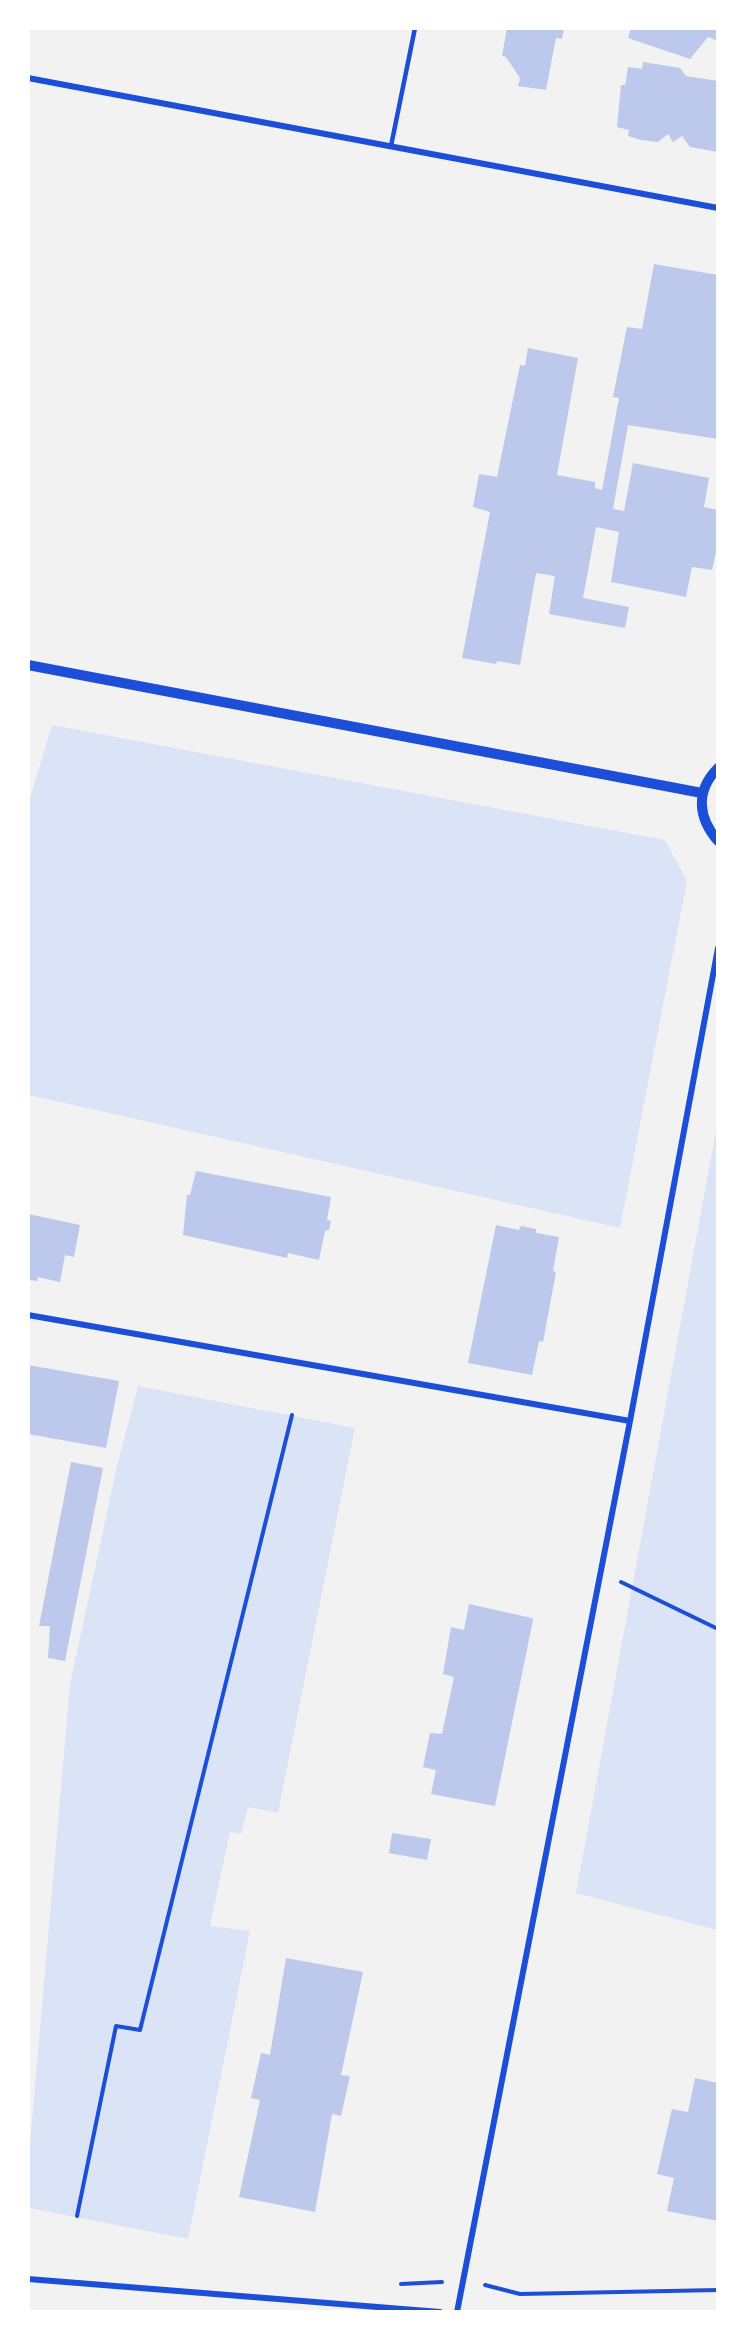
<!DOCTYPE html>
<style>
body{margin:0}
#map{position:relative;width:746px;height:2340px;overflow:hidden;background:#f2f2f2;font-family:"PT Sans Narrow",sans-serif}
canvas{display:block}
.frame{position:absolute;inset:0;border:30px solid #fff;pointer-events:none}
</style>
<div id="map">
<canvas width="746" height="2340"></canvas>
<div class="frame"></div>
</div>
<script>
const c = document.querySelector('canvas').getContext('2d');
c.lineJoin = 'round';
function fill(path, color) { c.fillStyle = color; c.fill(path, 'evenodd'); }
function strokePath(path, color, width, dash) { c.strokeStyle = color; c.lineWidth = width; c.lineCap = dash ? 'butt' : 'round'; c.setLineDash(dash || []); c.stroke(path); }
fill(new Path2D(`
 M52,725l613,115 22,41 -67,347 -591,-133v-294z
 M717,1125v805l-141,-37z
 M138,1386l217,42 -77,385 -30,-6 -7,27 -11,-2 -20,94 40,5 -62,308 -159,-31v-53l41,-471 47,-218z`), '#dbe4f7');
fill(new Path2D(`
 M507,28h57l-2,11 -6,-1 -10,52 -28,-4 2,-8 -14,-21 -4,-1z
 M631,28h87v13l-10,-4 -18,22 -62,-21z
 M643,62l37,6 6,8 32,5v71l-28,-5 -8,-11 -9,6 -5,-8 -10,8 -17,-2 -13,-4 1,-6 -12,-3 4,-42h4l3,-18 14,2z
 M654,264l64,11v164l-90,-14 -15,84 11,2 9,-48 76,15 -5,29 14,3v33l-6,27 -20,-3 -6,30 -75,-15 8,-50 -23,-5 -13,71 46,9 -4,21 -76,-14 6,-38 -19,-3 -16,92 -23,-4 -1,3 -34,-6 28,-146 -17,-5 6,-33 18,3 23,-112 5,1 3,-18 50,10 -21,117 38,7v6l7,2 17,-92 -6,-1 14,-70 15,2z
 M196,1171l135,26 -4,23 4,1 -2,9 -4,1 -6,29 -31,-7 -1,5 -104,-23 4,-40h3z
 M28,1214l52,11 -6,32 -9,-2 -5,27 -23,-5 1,4 -10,-1z
 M496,1225l23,5 2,-4 15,3v4l23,4 -6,34 3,1 -13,70 -4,-1 -7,34 -64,-12z
 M28,1365l91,16 -13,67 -78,-14z
 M71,1462l32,6 -38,193 -17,-3 2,-32h-11z
 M469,1604l63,14 1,2 -38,186 -64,-12 5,-24 -13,-3 7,-34 12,1 12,-57 -11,-3 8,-47 13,3z
 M392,1833l39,6 -4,21 -38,-7z
 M286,1958l77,14 -22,103 9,1 -9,40 -9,-2 -17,98 -76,-15 21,-97 -9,-2 10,-45 9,2z
 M695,2078l23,5v138l-51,-10 7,-33 -17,-4 15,-65 16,3z`), '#bdc9ec');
strokePath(new Path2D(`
 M621,1582l97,47
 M77,2216l39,-190 24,4 152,-615
 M401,2284l41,-2
 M485,2285l35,9 198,-4`), '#1d4ed8', 4);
strokePath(new Path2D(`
 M391,146l24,-118`), '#1d4ed8', 4.5);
strokePath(new Path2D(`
 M28,78l690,130
 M28,1315l602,106
 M28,2279l412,33
 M457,2312l173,-891 88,-473`), '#1d4ed8', 6);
strokePath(new Path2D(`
 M28,665l674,128
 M718,768c-23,23 -20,50 0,73`), '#1d4ed8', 10);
</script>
